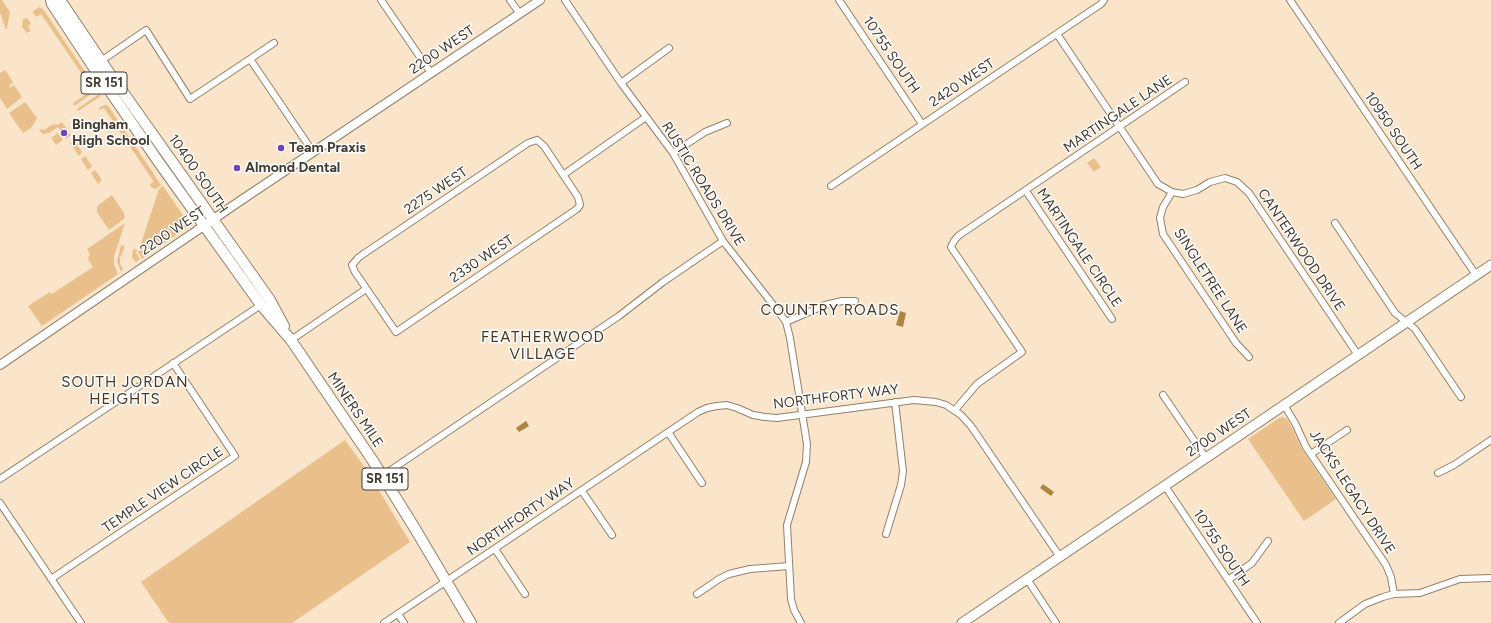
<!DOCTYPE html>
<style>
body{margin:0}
canvas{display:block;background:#fae5ca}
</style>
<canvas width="1491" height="623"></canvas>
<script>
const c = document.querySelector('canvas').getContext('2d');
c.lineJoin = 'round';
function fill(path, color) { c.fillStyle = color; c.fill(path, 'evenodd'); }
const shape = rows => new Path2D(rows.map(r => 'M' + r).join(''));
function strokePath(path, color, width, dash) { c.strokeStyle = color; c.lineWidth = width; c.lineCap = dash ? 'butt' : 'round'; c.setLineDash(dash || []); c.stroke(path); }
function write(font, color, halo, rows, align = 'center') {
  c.font = font + ' Figtree,sans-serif'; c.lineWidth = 3; c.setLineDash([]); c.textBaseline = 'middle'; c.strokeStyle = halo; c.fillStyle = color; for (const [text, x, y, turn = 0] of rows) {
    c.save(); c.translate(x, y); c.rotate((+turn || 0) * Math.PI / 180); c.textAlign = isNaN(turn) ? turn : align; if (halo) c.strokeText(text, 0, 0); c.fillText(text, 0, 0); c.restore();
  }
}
fill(shape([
 [0,0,2,0,10,12,7,29,5,28,0,12],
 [39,7,43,9,90,79,90,81,84,85,83,85,82,83,86,80,41,14,36,17,33,13,33,11],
 [27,18,31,23,28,27,31,31,27,33,22,27,23,19],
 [5,70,13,82,9,86,10,88,14,85,22,97,7,109,0,98,0,73],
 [95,88,97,90,74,106,73,103],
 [99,94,101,96,78,111,77,109],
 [25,102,37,118,32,127,23,133,9,113],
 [104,105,107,105,109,107,161,185,156,189,151,187,150,184,154,182,104,108,99,110,99,108],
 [62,122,71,135,66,139,58,127,49,133,42,134,39,129,44,130,53,124,57,125],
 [58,133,63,140,56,145,51,138],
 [75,140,82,152,79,156,70,143],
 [85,156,92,166,88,170,81,159],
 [1094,158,1101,167,1094,172,1087,163],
 [95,170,102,180,98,184,91,173],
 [163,186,185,218,186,228,142,259,138,252,159,189],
 [112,195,124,213,125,217,124,219,109,230,97,212,97,206],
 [125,223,114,257,114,264,118,274,42,326,28,306,50,292,52,294,93,267,88,259,90,254,87,249],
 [121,245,125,246,120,258,120,264,123,269,121,272,117,261],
 [133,249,137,250,136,253,140,259,136,262,132,257],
 [1283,417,1288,420,1302,449,1336,499,1304,521,1248,439,1279,418],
 [345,440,368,472,410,542,292,623,169,623,141,582]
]), '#e9c08b');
fill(shape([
 [900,311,906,313,903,327,896,325],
 [526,421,529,426,519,432,516,428],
 [1043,484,1054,492,1051,496,1040,488]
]), '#b18341');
const minor = shape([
 [381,0,431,73],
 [510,0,520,14],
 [565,0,621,83,673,153,723,241,778,311,786,322,790,338,807,444,806,462,787,525,791,599,794,610,801,623],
 [839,0,922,124],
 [1290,0,1476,275],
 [1057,34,1158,184,1172,192,1183,194,1197,190,1210,182,1225,178,1237,182,1249,193,1358,355],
 [250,59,313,152],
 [101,61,146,30,190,99,274,43],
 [621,83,669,48],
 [537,140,544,146,578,197,580,205,577,209,396,332,355,272,352,265,359,257,528,143,537,140],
 [673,153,705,132,727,123],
 [563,175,646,117],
 [831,186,1089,12,1101,4,1104,0],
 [1026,191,1112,319],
 [1172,192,1163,207,1160,218,1163,234,1236,343,1249,357],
 [1335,223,1395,313,1415,329,1461,397],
 [786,322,825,305,842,301,855,301],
 [291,340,366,289],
 [1163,395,1206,458],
 [1284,405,1295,423,1306,447,1386,565,1391,577,1394,594],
 [955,410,977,384,1022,352,951,247,954,241,958,236,1185,82],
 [668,432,702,483],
 [1311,454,1347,430],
 [1438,473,1454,465,1491,440],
 [382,476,619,316,663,282,723,241],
 [0,479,261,305],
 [1165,486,1257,623],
 [582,491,612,535],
 [0,503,81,623],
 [886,534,901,485,903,471,895,402],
 [495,549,525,594],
 [51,579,235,456,173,363],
 [1027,579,1056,623],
 [1228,580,1252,563,1268,541],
 [697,594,719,579,729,574,750,569,789,566],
 [398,614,404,623],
 [384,623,698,412,707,408,717,406,727,405,737,408,753,415,765,417,777,418,914,400,936,402,946,405,961,415,971,426,1060,557],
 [1339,623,1365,604,1383,597,1394,594,1420,593,1460,579,1491,578]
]);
const tertiary = shape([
 [0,365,240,201,540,0]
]);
const secondary = shape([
 [962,623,1491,265]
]);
const primary = shape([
 [51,0,52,4,92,65,160,164,261,305,291,340,373,461,414,527,471,623],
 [60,0,108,71,270,300,284,326]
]);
strokePath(minor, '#938068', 8);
strokePath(tertiary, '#938068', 10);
strokePath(secondary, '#938068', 11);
strokePath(primary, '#938068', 12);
strokePath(minor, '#fff', 6);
strokePath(tertiary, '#fff', 8);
strokePath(secondary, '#fff', 9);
strokePath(primary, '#fff', 10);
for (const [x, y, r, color] of [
 [64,133,4,"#7142ba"],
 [281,148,4,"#7142ba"],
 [237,168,4,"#7142ba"]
]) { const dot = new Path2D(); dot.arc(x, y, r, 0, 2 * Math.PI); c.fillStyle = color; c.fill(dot); strokePath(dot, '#fff', 1.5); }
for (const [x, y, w] of [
 [104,83,46],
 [385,479,46]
]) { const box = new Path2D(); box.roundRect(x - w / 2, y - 11, w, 22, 3); c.fillStyle = '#fff'; c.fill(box); strokePath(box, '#433b30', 1); }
write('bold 13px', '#433b30', null, [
 ["SR 151",104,83],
 ["SR 151",385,479]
]);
write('14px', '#433b30', '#fff', [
 ["2200 WEST",442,50,-34],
 ["10755 SOUTH",891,55,56],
 ["2420 WEST",962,83,-34],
 ["MARTINGALE LANE",1118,114,-34],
 ["10950 SOUTH",1393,131,56],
 ["10400 SOUTH",198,174,55],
 ["RUSTIC ROADS DRIVE",703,184,58],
 ["2275 WEST",436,191,-34],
 ["2200 WEST",173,231,-34],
 ["MARTINGALE CIRCLE",1079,248,56],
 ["CANTERWOOD DRIVE",1301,250,56],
 ["2330 WEST",482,259,-34],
 ["SINGLETREE LANE",1210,281,57],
 ["NORTHFORTY WAY",836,397,-7],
 ["MINERS MILE",355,410,56],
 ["2700 WEST",1219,433,-34],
 ["TEMPLE VIEW CIRCLE",163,490,-34],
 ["JACKS LEGACY DRIVE",1352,492,57],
 ["NORTHFORTY WAY",521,517,-34],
 ["10755 SOUTH",1221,548,56]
]);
write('bold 14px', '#433b30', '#fff', [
 ["Bingham",72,125],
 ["High School",72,141],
 ["Team Praxis",289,148],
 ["Almond Dental",245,168]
], 'left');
c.letterSpacing = '1px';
write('15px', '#473721', '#fff', [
 ["COUNTRY ROADS",830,311],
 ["FEATHERWOOD",543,338],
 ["VILLAGE",543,355],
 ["SOUTH JORDAN",125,383],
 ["HEIGHTS",125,400]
]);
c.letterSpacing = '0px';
</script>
